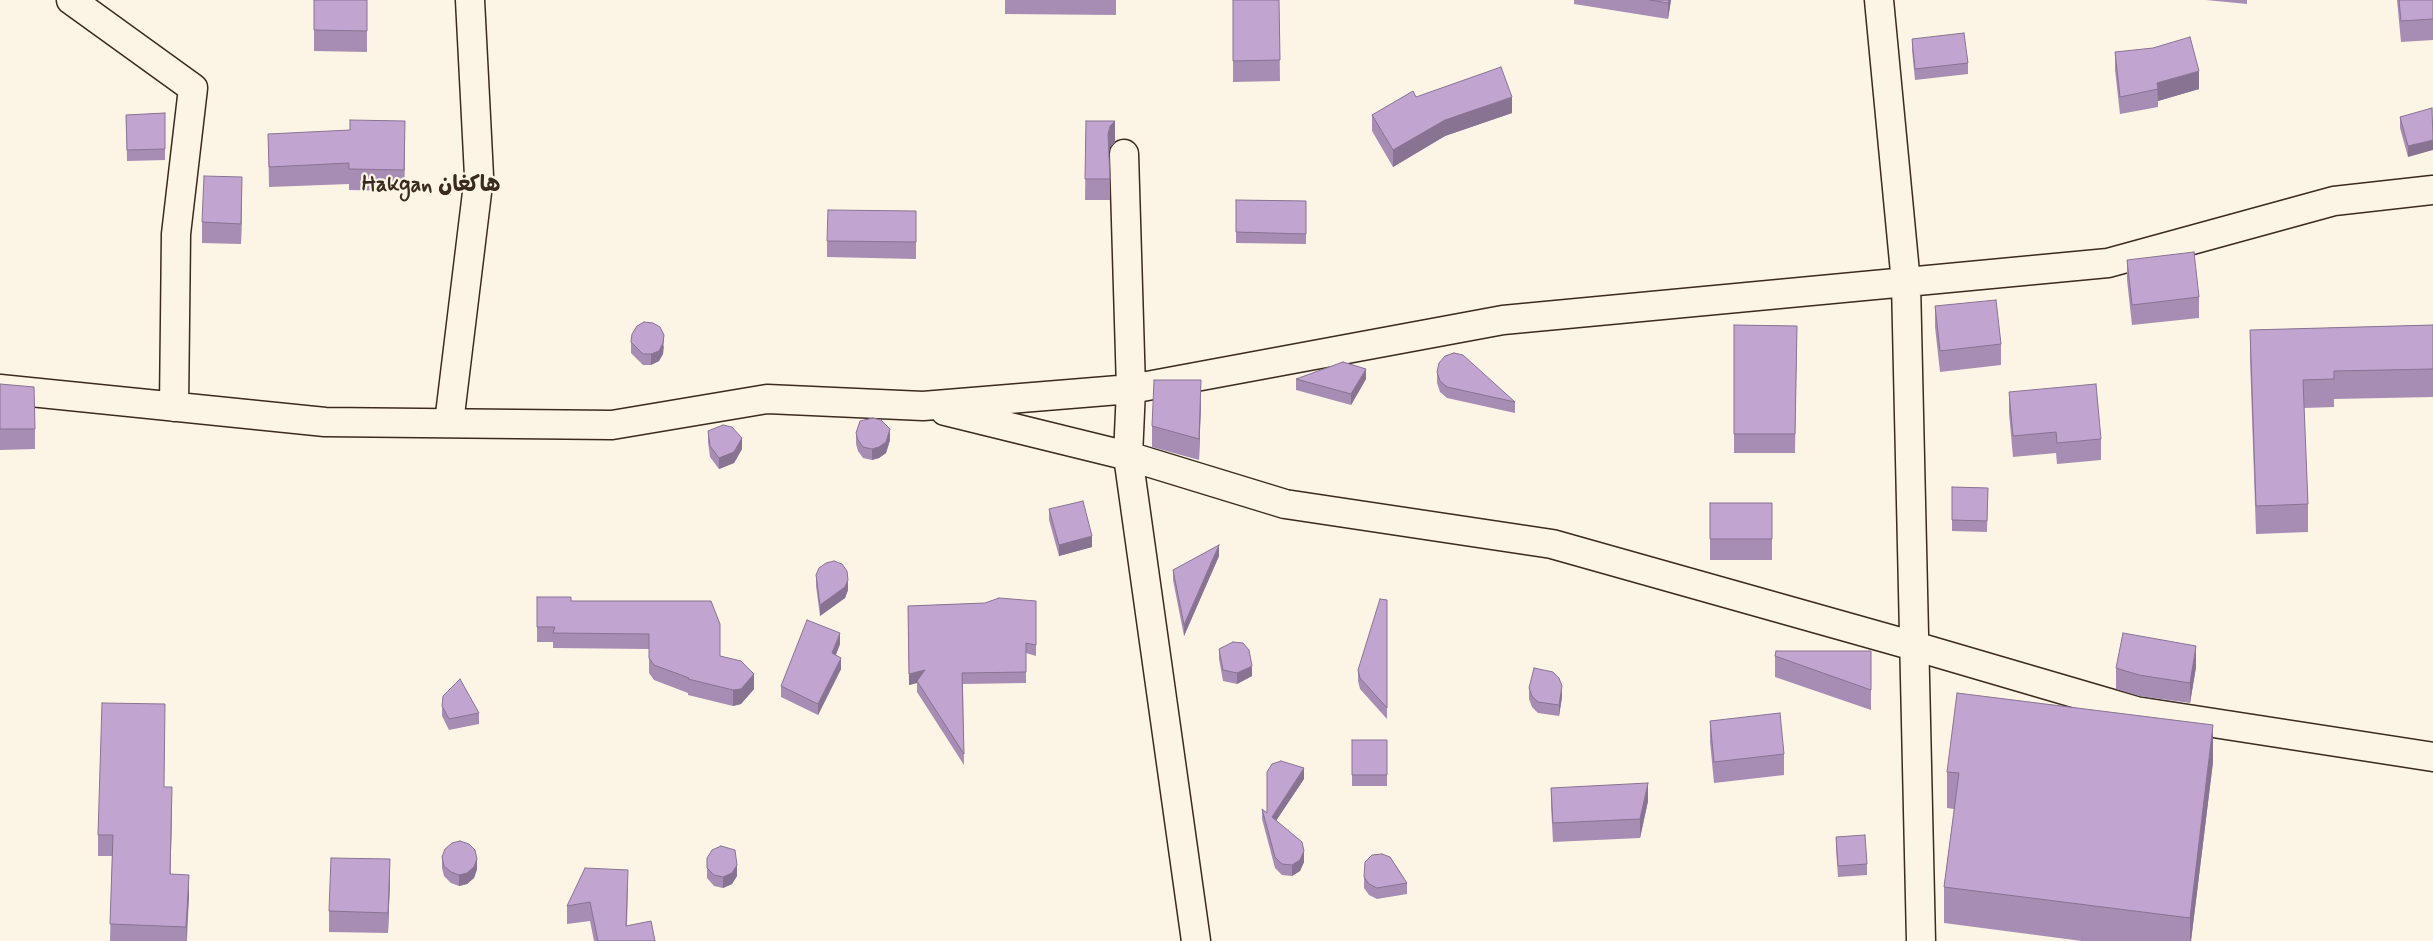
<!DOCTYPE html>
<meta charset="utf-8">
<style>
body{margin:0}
canvas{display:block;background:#fcf5e5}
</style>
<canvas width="2433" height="941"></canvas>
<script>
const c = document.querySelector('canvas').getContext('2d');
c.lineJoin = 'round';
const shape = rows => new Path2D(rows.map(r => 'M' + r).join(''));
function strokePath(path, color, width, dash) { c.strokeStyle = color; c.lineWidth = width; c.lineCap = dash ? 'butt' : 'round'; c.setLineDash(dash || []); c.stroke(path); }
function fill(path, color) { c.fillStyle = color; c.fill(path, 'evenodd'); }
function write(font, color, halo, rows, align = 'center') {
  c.font = font + ' Mynerve,"Playpen Sans Arabic",sans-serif'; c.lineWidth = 4.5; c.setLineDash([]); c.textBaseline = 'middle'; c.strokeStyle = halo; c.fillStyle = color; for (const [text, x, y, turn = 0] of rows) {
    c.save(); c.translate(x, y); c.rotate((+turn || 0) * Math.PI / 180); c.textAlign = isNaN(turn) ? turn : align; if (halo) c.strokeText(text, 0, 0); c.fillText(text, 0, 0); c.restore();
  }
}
const street = shape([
 [71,0,193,88,176,234,174,407],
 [1879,0,1906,283,1921,941],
 [1124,154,1131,389,1128,456,1196,941],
 [0,389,325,422,612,425,767,399,923,406,1131,389,1503,320,2108,263,2334,201,2433,190],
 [945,411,1128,456,1285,504,1552,544,1914,646,2136,711,2433,757],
 [449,423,479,176,470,0]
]);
strokePath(street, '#3b2a1e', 31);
strokePath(street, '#fcf5e5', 28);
fill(shape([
 [314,0,367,0,367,52,314,51],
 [1005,0,1116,0,1116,15,1005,14],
 [1233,0,1279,0,1280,81,1233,82],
 [1574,0,1671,0,1668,19,1574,4],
 [2206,0,2247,0,2247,4],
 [2397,0,2433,0,2433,40,2401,42],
 [1912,39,1968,63,1968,74,1915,80,1912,50],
 [2115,52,2199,89,2158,101,2158,107,2120,114,2115,70],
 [1416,97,1512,113,1445,136,1393,167,1372,131,1372,115],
 [2433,110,2408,157,2400,128,2400,117],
 [165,113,165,160,127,161,126,115],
 [1086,121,1115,142,1110,147,1109,152,1110,200,1085,200],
 [268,134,405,142,404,191,349,190,349,184,269,187],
 [242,198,241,244,202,243,202,222],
 [1236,200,1306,201,1306,244,1236,243],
 [916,211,916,259,827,257,827,241],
 [2127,260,2199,297,2199,318,2132,325,2127,280],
 [1935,306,2001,344,2001,365,1940,372,1935,327],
 [1734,325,1797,326,1795,453,1734,453],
 [2433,325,2433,397,2334,399,2334,407,2304,408,2308,504,2308,532,2256,534,2250,358,2250,330],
 [631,342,664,346,663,354,659,361,651,365,643,365,631,353],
 [1437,372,1515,402,1515,413,1447,398,1440,392,1437,383],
 [1296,379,1366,379,1351,405,1296,390],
 [0,384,35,429,35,449,0,450],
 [2009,392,2101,439,2101,460,2057,464,2056,453,2013,457,2009,413],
 [1201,401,1199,460,1152,447,1152,426],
 [708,431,742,449,734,463,719,469,710,457,708,442],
 [856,433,890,440,886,453,879,458,872,460,863,458,858,451,856,444],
 [1952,487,1988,488,1987,532,1952,531],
 [1710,503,1772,503,1772,560,1710,560],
 [1049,509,1092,547,1059,556,1049,520],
 [1219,556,1184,636,1173,580,1173,570],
 [816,575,848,590,845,598,820,616,816,586],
 [537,597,571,601,720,656,754,689,741,704,733,706,688,695,688,693,654,680,649,673,649,649,553,648,553,642,537,642],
 [1387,600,1387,719,1360,689,1358,681,1358,670],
 [1036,601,1036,656,1026,653,1026,683,963,684,964,765,917,692,917,683,909,685,908,606],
 [840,644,836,655,841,669,818,715,781,697,781,686],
 [1219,649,1252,676,1237,684,1223,681,1219,659],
 [1871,651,1871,710,1775,677,1775,656],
 [2196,667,2190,703,2139,696,2116,689,2116,668],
 [1529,688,1562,697,1559,716,1538,713,1532,707,1529,699],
 [442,706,479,713,479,724,449,730,442,716],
 [1710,721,1784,754,1784,775,1714,783,1710,742],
 [1352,740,1387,740,1387,786,1352,786],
 [2213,762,2191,941,2082,941,1944,923,1944,887,1954,809,1947,808,1947,772],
 [1304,779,1276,820,1304,862,1300,871,1292,876,1282,875,1275,868,1262,819,1262,809,1267,813],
 [165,787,172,808,170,874,189,896,187,941,110,941,112,856,98,856,98,835],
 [1551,788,1648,801,1640,838,1553,842,1551,806],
 [1836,837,1867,864,1867,875,1838,877,1836,848],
 [442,857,477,869,474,878,467,884,459,886,451,883,444,876,442,868],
 [707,858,737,876,732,884,723,888,714,886,707,878],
 [1364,877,1407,883,1407,894,1377,899,1369,895,1364,888],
 [390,880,388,933,329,932,329,911],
 [628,888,627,926,655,941,594,941,590,921,567,924,567,906]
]), '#a78db4');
fill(shape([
 [1669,0,1671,0,1668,19,1668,3],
 [2199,71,2199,89,2158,101,2157,83],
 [1512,97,1512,113,1445,136,1393,167,1393,150,1445,120],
 [405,121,405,142,404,191,404,170],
 [1115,121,1115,142,1110,147,1108,154,1108,134,1110,126],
 [2433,140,2433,150,2408,157,2408,146],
 [242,177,242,198,241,244,241,224],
 [664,335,663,354,659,361,651,365,651,354],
 [1366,369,1366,379,1351,405,1351,394],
 [1201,380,1201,401,1199,460,1199,439],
 [890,429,890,440,886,453,879,458,872,460,872,449],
 [742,438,742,449,734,463,719,469,719,458],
 [1092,536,1092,547,1059,556,1059,545],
 [1219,545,1219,556,1184,636,1184,625],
 [848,580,848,590,845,598,820,616,820,605],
 [840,633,840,644,832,664,832,653],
 [2196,646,2196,667,2190,703,2190,683],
 [841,658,841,669,818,715,818,704],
 [1252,666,1252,676,1237,684,1237,673],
 [925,670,917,681,917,683,909,685,909,674],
 [754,674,754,689,741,704,733,706,733,690],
 [1562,686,1562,697,1559,716,1559,705],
 [2213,725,2213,762,2191,941,2190,941,2190,918],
 [1304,768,1304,779,1272,827,1272,817],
 [1648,783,1648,801,1640,838,1640,819],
 [172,787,172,808,170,895,170,874],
 [1304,851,1304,862,1300,871,1292,876,1292,865],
 [390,859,390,880,388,933,388,913],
 [477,859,477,869,474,878,467,884,459,886,459,875],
 [737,865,737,876,732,884,723,888,723,877],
 [189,875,189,896,186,941,186,927]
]), '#887392');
const building = shape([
 [314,0,367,0,367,31,314,30,314,0],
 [1233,0,1279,0,1280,60,1233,61,1233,0],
 [1650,0,1669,0,1668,3,1650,0],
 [2399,0,2433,0,2433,19,2401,21,2399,0],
 [1964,33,1968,63,1915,69,1912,39,1964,33],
 [2190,37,2199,71,2157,83,2158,89,2120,97,2115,52,2153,48,2190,37],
 [1501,67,1512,97,1445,120,1393,150,1372,115,1413,91,1416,97,1501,67],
 [2432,108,2433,140,2408,146,2400,117,2432,108],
 [165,113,165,149,127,150,126,115,165,113],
 [350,120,405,121,404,170,349,169,349,163,269,167,268,134,350,130,350,120],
 [1086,121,1115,121,1110,126,1108,134,1110,179,1085,179,1086,121],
 [204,176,242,177,241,224,202,222,204,176],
 [1236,200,1306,201,1306,234,1236,232,1236,200],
 [828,210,916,211,916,242,827,241,828,210],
 [2194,252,2199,297,2132,305,2127,260,2194,252],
 [1996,300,2001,344,1940,351,1935,306,1996,300],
 [644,322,653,323,660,327,664,335,663,343,659,351,651,354,643,354,631,342,632,334,637,326,644,322],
 [1734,325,1797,326,1795,434,1734,434,1734,325],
 [2433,325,2433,369,2334,371,2334,379,2303,380,2308,504,2256,506,2250,330,2433,325],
 [1454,353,1463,355,1515,402,1447,387,1440,381,1437,372,1439,363,1445,356,1454,353],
 [1343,362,1366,369,1351,394,1296,379,1343,362],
 [1154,380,1201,380,1199,439,1152,426,1154,380],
 [0,384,34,387,35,429,0,429,0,384],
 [2096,384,2101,439,2057,443,2056,432,2013,436,2009,392,2096,384],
 [873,418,881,420,890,429,886,442,879,447,872,449,863,447,858,440,856,433,860,421,873,418],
 [723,425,732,427,742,438,734,452,719,458,710,446,708,431,723,425],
 [1952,487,1988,488,1987,521,1952,520,1952,487],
 [1083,501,1092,536,1059,545,1049,509,1083,501],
 [1710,503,1772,503,1772,539,1710,539,1710,503],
 [1219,545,1184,625,1173,570,1219,545],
 [834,561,842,564,847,571,848,580,845,587,820,605,816,575,819,568,826,563,834,561],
 [537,597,571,597,571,601,711,601,720,624,720,656,741,661,754,674,741,689,733,690,688,679,689,678,654,665,649,658,649,634,553,633,555,627,537,627,537,597],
 [999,598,1036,601,1036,645,1026,643,1026,672,962,673,964,754,917,681,925,670,909,674,908,606,985,603,999,598],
 [1380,599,1387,600,1387,708,1360,678,1358,670,1380,599],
 [807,620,840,633,832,653,841,658,818,704,781,686,807,620],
 [2123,633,2196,646,2190,683,2139,675,2116,668,2123,633],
 [1233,642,1243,643,1249,650,1252,666,1237,673,1223,670,1219,649,1233,642],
 [1776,651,1871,651,1871,690,1775,656,1776,651],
 [1534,668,1553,672,1559,678,1562,686,1559,705,1538,702,1532,696,1529,688,1534,668],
 [460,679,479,713,449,719,442,706,443,696,460,679],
 [1957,693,2213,725,2190,918,1944,887,1959,773,1947,772,1957,693],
 [102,703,165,704,164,787,172,787,170,874,189,875,186,927,110,924,113,835,98,835,102,703],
 [1780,713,1784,754,1714,762,1710,721,1780,713],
 [1352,740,1387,740,1387,775,1352,775,1352,740],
 [1281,761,1304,768,1272,817,1302,842,1304,851,1300,860,1292,865,1282,864,1275,857,1262,809,1267,813,1267,772,1272,764,1281,761],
 [1648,783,1640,819,1553,823,1551,788,1648,783],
 [1865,835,1867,864,1838,866,1836,837,1865,835],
 [460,841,469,844,475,850,477,859,474,867,467,873,459,875,451,872,444,866,442,857,445,849,452,843,460,841],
 [721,846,735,850,737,865,732,873,723,877,714,875,707,868,707,858,712,850,721,846],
 [1382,854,1390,857,1407,883,1377,888,1369,884,1364,877,1365,862,1372,855,1382,854],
 [331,858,390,859,388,913,329,911,331,858],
 [585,868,628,870,626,926,651,921,655,941,598,941,590,902,567,906,585,868]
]);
fill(building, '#c2a4d1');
strokePath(building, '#887392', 1);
write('bold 22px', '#3b2a1e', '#fcf5e5', [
 ["Hakgan هاكغان",431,186]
]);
</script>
